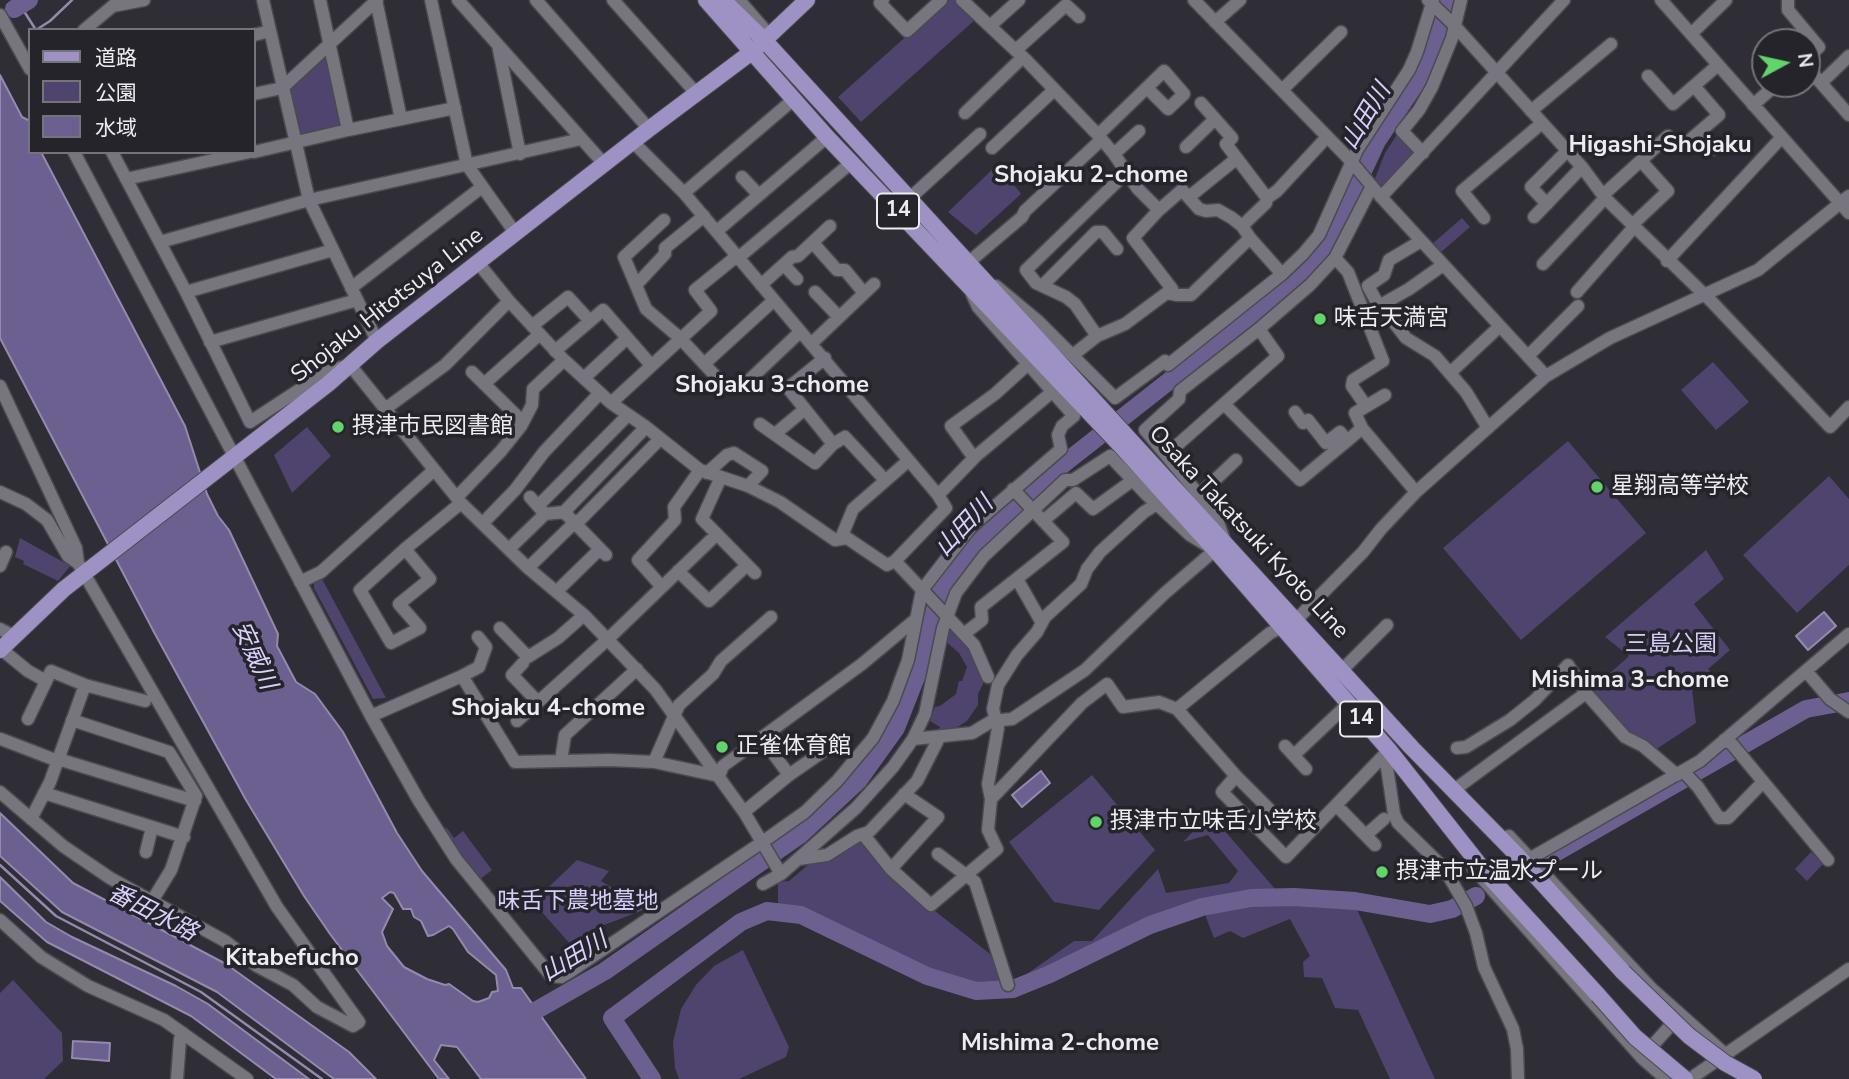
<!DOCTYPE html>
<meta charset="utf-8">
<style>
body{margin:0}
#map{position:relative;width:1849px;height:1079px;overflow:hidden;background:#2f2d35;font-family:"Nunito Sans","Noto Sans JP",sans-serif}
canvas{display:block}
.legend{position:absolute;left:28px;top:28px;width:228px;height:126px;box-sizing:border-box;background:#25242b;border:2px solid #75747a;margin:0;padding:9px 12px;list-style:none;font-size:21px;color:#ededf1}
.legend li{display:flex;align-items:center;gap:14px;height:35px}
.legend b{width:35px;border:2px solid #75747a}
.north{position:absolute;left:1751px;top:28px;width:70px;height:70px;box-sizing:border-box;background:#25242b;border:2px solid #75747a;border-radius:50%;rotate:82deg;font-size:19px;font-weight:700;line-height:28px;text-align:center;color:#ededf1}
.north::after{content:'';display:block;margin:auto;width:24px;height:32px;background:#61d46a;clip-path:polygon(50% 0,100% 100%,50% 72%,0 100%)}
</style>
<div id="map">
<canvas width="1849" height="1079"></canvas>
<ul class="legend">
<li><b style="height:9px;background:#9e92c5"></b>道路</li>
<li><b style="height:19px;background:#4e446d"></b>公園</li>
<li><b style="height:19px;background:#6c6090"></b>水域</li>
</ul>
<div class="north">N</div>
</div>
<script>
const c = document.querySelector('canvas').getContext('2d');
c.lineJoin = 'round';
function fill(path, color) { c.fillStyle = color; c.fill(path, 'evenodd'); }
const shape = rows => new Path2D(rows.map(r => 'M' + r).join(''));
function strokePath(path, color, width, dash) { c.strokeStyle = color; c.lineWidth = width; c.lineCap = dash ? 'butt' : 'round'; c.setLineDash(dash || []); c.stroke(path); }
function write(font, color, halo, rows, align = 'center') {
  c.font = font + ' "Nunito Sans","Noto Sans JP",sans-serif'; c.lineWidth = 7; c.setLineDash([]); c.textBaseline = 'middle'; c.strokeStyle = halo; c.fillStyle = color; for (const [text, x, y, turn = 0] of rows) {
    c.save(); c.translate(x, y); c.rotate((+turn || 0) * Math.PI / 180); c.textAlign = isNaN(turn) ? turn : align; if (halo) c.strokeText(text, 0, 0); c.fillText(text, 0, 0); c.restore();
  }
}
fill(shape([
 [947,0,958,0,977,18,861,122,838,97],
 [326,56,329,57,344,127,302,138,298,135,289,93,291,87],
 [1398,133,1417,151,1386,187,1379,188,1374,181,1385,153],
 [998,164,1021,194,976,235,948,212],
 [1462,218,1470,227,1440,253,1432,244],
 [1713,362,1749,402,1716,430,1681,390],
 [307,427,331,456,292,493,274,455],
 [1568,441,1646,533,1521,640,1443,548],
 [1829,476,1849,499,1849,565,1797,613,1743,555],
 [20,538,65,563,67,562,71,565,58,581,23,564,24,561,15,557],
 [1706,550,1724,579,1694,604,1730,650,1708,669,1711,672,1692,689,1696,723,1655,750,1627,731,1589,692,1629,656,1605,637],
 [321,577,386,698,373,699,314,588,314,581],
 [950,629,958,634,974,652,987,676,978,694,978,705,967,721,951,731,936,734,940,727,930,721,935,707,940,706,956,694,959,681,962,681,967,667,959,653,944,640],
 [1092,775,1155,850,1099,910,1054,902,1009,842],
 [1210,814,1277,891,1200,904,1149,923,1049,972,1014,983,1074,941,1092,941,1158,869,1166,893,1229,883,1238,871,1208,835,1183,842],
 [447,828,454,838,463,831,492,870,479,880,442,830],
 [860,842,885,872,994,957,1003,985,974,986,928,974,803,912,778,910,778,882,789,881,809,864,831,861],
 [1811,852,1823,864,1807,881,1795,869],
 [577,860,609,871,601,881,646,909,591,930,571,945,533,902],
 [1295,901,1354,903,1435,1079,1390,1079,1358,1010,1335,1008,1322,978,1304,977,1303,962,1310,956,1290,919,1243,938,1230,931,1214,938,1204,912,1251,903],
 [743,950,789,1047,786,1057,739,1079,679,1079,675,1068,673,1042,681,1009,696,985,714,966],
 [13,980,62,1033,63,1061,44,1079,0,1079,0,993]
]), '#4e446d');
const water = shape([
 [0,75,22,117,30,121,30,152,41,152,185,426,207,494,218,516,229,530,278,634,277,646,296,682,315,694,343,732,397,833,422,871,506,970,513,988,521,988,586,1079,481,1079,457,1047,441,1045,434,1060,449,1079,439,1079,330,934,304,896,246,800,155,634,0,338,0,75],
 [390,892,394,893,403,909,411,909,414,917,421,921,428,936,433,935,449,926,453,929,468,952,496,975,498,991,492,992,489,998,478,1002,473,1001,449,984,445,985,427,979,404,967,387,946,382,932,393,909,382,898,390,892],
 [1824,612,1836,626,1808,650,1796,636,1824,612],
 [1041,771,1050,783,1022,807,1012,795,1041,771],
 [0,813,73,883,226,964,349,1052,376,1079,334,1079,217,992,62,912,0,856,0,813],
 [0,877,46,922,72,937,176,986,208,1004,309,1079,276,1079,191,1016,47,942,0,901,0,877],
 [73,1041,110,1043,109,1061,72,1058,73,1041]
]);
fill(water, '#6c6090');
strokePath(water, '#938aad', 2);
strokePath(shape([
 [20,5,36,30],
 [36,30,50,21,72,0],
 [0,865,56,916,201,992,322,1079]
]), '#938aad', 2.5);
strokePath(shape([
 [14,9,29,0],
 [1550,856,1806,709,1849,701],
 [516,1022,605,971,801,834,858,781,896,728,920,667,939,594,966,555,1047,477,1253,315,1298,278,1329,244,1377,141,1416,83,1430,54,1448,0],
 [652,1079,612,1018,741,922,767,911,801,915,927,976,976,991,1013,989,1050,974,1150,925,1202,907,1251,898,1294,897,1355,901,1430,914,1452,909,1476,896]
]), '#6c6090', 18);
const minor = shape([
 [263,0,309,200,377,341],
 [320,0,348,130],
 [376,0,401,119],
 [431,0,467,165,516,234],
 [458,0,605,165],
 [536,0,649,129],
 [613,0,696,93],
 [739,0,764,29,765,41],
 [883,0,880,3,907,31,941,0],
 [962,0,1027,61,1098,135,1114,154,1138,189,1159,210],
 [1194,0,1349,159,1381,197,1546,376],
 [1428,0,1453,24,1582,167,1605,198,1712,302,1830,427,1849,407],
 [1661,0,1849,213],
 [1788,0,1788,10,1819,47,1807,58],
 [113,6,144,0],
 [0,15,30,69],
 [1215,22,1240,0],
 [990,26,1019,0],
 [84,30,120,0],
 [1691,34,1726,0],
 [254,35,270,31],
 [498,45,520,154],
 [1016,50,1066,5,1079,17],
 [1807,67,1849,115],
 [1648,76,1673,104,1718,65],
 [1821,83,1849,56],
 [1282,90,1341,32],
 [254,94,282,88,377,0],
 [1201,103,1232,138,1226,144,1267,198,1277,191,1326,138],
 [1753,105,1777,84],
 [1531,111,1611,44],
 [965,113,1023,57],
 [1699,133,1714,149],
 [1098,135,1164,71,1184,94,1168,109,1147,88],
 [633,142,684,193,938,495],
 [1683,146,1719,115,1694,86],
 [1186,147,1215,119],
 [992,148,1054,90],
 [74,152,371,716,419,801,456,859,551,976,561,977,571,971,761,843,805,812,837,781,873,738,893,701,908,660,922,590,971,527,1061,449,1058,435,1062,426,1074,416,978,307,972,294],
 [112,152,186,292,250,422,328,371,350,365,461,503,528,568,584,615,655,689,744,812,781,874],
 [254,152,348,130,455,108],
 [1423,153,1402,131,1419,110,1432,87,1452,38,1461,0],
 [1114,154,1139,131],
 [742,177,759,195],
 [126,179,250,152],
 [684,193,794,99],
 [1603,195,1668,136],
 [1189,197,1236,159],
 [1381,197,1564,0],
 [909,199,980,134],
 [1547,204,1531,187,1567,151],
 [1534,217,1582,167],
 [1484,218,1462,191,1542,123],
 [664,220,624,257,646,309,680,338,721,382],
 [1632,225,1668,191,1641,161],
 [1242,226,1266,203,1267,198],
 [717,231,827,137],
 [160,242,309,200,581,139],
 [813,243,837,270,845,270,864,293],
 [1335,258,1348,272,1383,361,1353,380,1352,386,1366,406],
 [1667,261,1782,137],
 [969,262,1022,217,1025,211,1101,140],
 [479,264,509,301,564,360,611,403,646,427,700,470,748,486,780,502,835,540,847,538,887,565,895,561,946,508,938,495,976,456,1052,392],
 [1543,264,1605,198],
 [784,265,797,279],
 [637,284,665,254,665,248,704,216],
 [761,285,792,257,798,256,830,226],
 [996,286,1038,321,1115,398,1165,361,1168,365,1282,274,1303,254,1319,235,1357,150,1409,70,1417,52,1433,0],
 [1042,286,1096,232,1103,232,1117,249],
 [351,288,482,187],
 [186,292,333,250],
 [815,292,839,317],
 [1577,292,1634,227],
 [1167,293,1177,295,1191,295,1250,238,1282,274],
 [1379,306,1409,289,1443,265],
 [1364,314,1379,306,1368,286,1384,275,1389,260,1421,241],
 [1392,320,1406,338,1435,356,1466,392,1488,428],
 [532,326,568,297,590,321],
 [1097,336,1075,304,1066,297,1036,283,1026,270,1127,172],
 [210,342,357,300],
 [812,343,874,284],
 [555,351,603,310,651,365],
 [1073,355,1097,336,1125,324,1172,289,1133,238,1159,210,1182,190,1199,209,1206,211,1218,210,1232,218,1242,226,1250,238],
 [1528,356,1578,306],
 [704,364,773,301],
 [472,372,522,421],
 [1450,373,1500,326],
 [584,378,627,338],
 [484,384,540,334],
 [744,385,800,332],
 [0,386,76,548,78,563,277,907,359,1022,353,1026,317,1007,293,985,257,966,225,941,110,878,63,846,0,792],
 [1385,395,1355,413,1362,428,1416,492],
 [611,403,711,311,695,290,732,260,738,258,852,162],
 [1224,404,1300,480,1347,441],
 [385,409,445,365,509,301],
 [1295,412,1303,423,1308,420,1326,443,1340,432,1347,441,1362,428],
 [760,424,815,463,833,444,788,388,825,358],
 [775,434,805,409],
 [833,444,845,437,885,480],
 [1166,455,1278,356,1259,329],
 [974,458,951,426,995,394,1027,365],
 [707,473,727,455,734,453,762,471,748,486],
 [721,477,702,519,755,573],
 [0,492,26,504,47,520,68,556,78,563],
 [1199,495,1236,460],
 [457,497,501,451,521,426,532,405,533,389,564,360],
 [530,497,545,514,564,512,606,555],
 [538,506,628,415],
 [564,512,646,427],
 [1043,521,1076,493,1093,509,1133,480],
 [483,523,515,490,544,452,600,393],
 [841,538,853,509,908,461],
 [1225,542,1215,514,1145,430,1179,399,1180,391,1259,329,1310,285,1335,258,1372,186],
 [510,548,545,514],
 [405,549,430,579,399,604,420,628,391,643,360,590,405,549,461,503],
 [895,561,974,645,988,677],
 [0,566,6,552],
 [528,568,570,527,576,524,660,439],
 [678,571,709,601,747,565],
 [1017,579,1042,623],
 [300,582,321,572,434,470],
 [662,587,638,560,675,520,674,507,700,470],
 [557,591,600,549],
 [500,628,528,657,558,638,584,615],
 [0,629,14,636],
 [964,634,982,620,981,607,1063,542,1013,489],
 [1,649,28,671,46,681],
 [523,663,512,675,538,702],
 [1343,669,1387,625],
 [1806,671,1830,699,1849,712],
 [462,676,479,667,486,647,478,637],
 [371,716,462,676,515,762,610,760,654,762,719,776],
 [28,719,51,671,85,685,145,701],
 [72,720,169,752,196,796],
 [517,721,608,639,717,534],
 [1,739,58,761],
 [1724,740,1732,744,1828,860],
 [1285,746,1306,769],
 [1457,748,1466,747,1510,720,1535,700,1568,665,1586,693,1625,737,1643,746,1677,775],
 [1389,750,1286,857,1222,792,1236,776,1177,709,1270,633,1296,620,1363,552,1381,529,1416,492,1546,376,1610,338,1758,270,1849,196],
 [562,754,565,735,637,669],
 [1385,754,1394,814,1398,823,1444,868,1466,906,1476,933,1484,967,1513,1029,1517,1049,1518,1079],
 [1294,755,1348,704],
 [58,759,195,801],
 [654,762,679,705,713,674,721,661,771,617],
 [1683,771,1698,787,1719,818,1728,818,1763,782],
 [789,775,828,748],
 [719,776,723,766,862,664,916,619],
 [1236,776,1275,815],
 [44,793,184,837],
 [1461,795,1454,790,1586,693],
 [991,799,1082,703,1107,684,1123,707,1159,702,1177,709],
 [1336,805,1375,845],
 [744,812,789,775,762,738],
 [31,819,50,782,85,685],
 [863,834,891,869,931,905,997,849,988,830,991,799,988,784,998,728,993,709,998,685,1017,655,1037,632,1045,617,1081,584,1087,569,1100,552,1144,512,1157,504],
 [1366,835,1384,819],
 [1509,836,1652,989,1725,1054],
 [146,852,152,827],
 [938,854,975,882,1008,985],
 [1531,858,1700,761,1849,634],
 [799,859,827,855,857,836,869,832,917,781,939,738],
 [1473,868,1642,1058,1666,1079],
 [891,869,938,817,904,794],
 [763,884,781,874,856,808,893,767,913,739,925,714,943,628,956,593,984,556,1065,480,1073,480,1110,456,1147,495,1190,535,1215,550,1165,593,1085,670,1012,719,992,721,972,733,913,739],
 [152,901,171,870,196,796],
 [0,920,41,957,88,986,164,1020,247,1079],
 [1644,1055,1679,1016],
 [177,1079,180,1039,183,1033],
 [1690,1079,1849,969]
]);
const major = shape([
 [706,0,827,137,1120,445,1215,550,1389,750,1486,873,1598,995],
 [723,0,765,41,1412,748,1515,853,1623,972],
 [0,650,64,589,328,384,377,341,649,129,753,51,807,0]
]);
strokePath(minor, '#4a4a4f', 15);
strokePath(major, '#4a4a4f', 18);
strokePath(minor, '#77757e', 12);
strokePath(major, '#9e92c5', 16);
const majorBridge = shape([
 [1623,972,1689,1036,1725,1063,1754,1079],
 [1598,995,1635,1037,1685,1079]
]);
strokePath(majorBridge, '#4a4a4f', 18, []);
strokePath(majorBridge, '#9e92c5', 16);
for (const [x, y, r, color] of [
 [1320,319,7,"#61d46a"],
 [338,427,7,"#61d46a"],
 [1597,487,7,"#61d46a"],
 [722,747,7,"#61d46a"],
 [1096,822,7,"#61d46a"],
 [1382,872,7,"#61d46a"]
]) { const dot = new Path2D(); dot.arc(x, y, r, 0, 2 * Math.PI); c.fillStyle = color; c.fill(dot); strokePath(dot, '#25242b', 2.5); }
for (const [x, y, w] of [
 [898,211,42],
 [1361,719,42]
]) { const box = new Path2D(); box.roundRect(x - w / 2, y - 17.5, w, 35, 5); c.fillStyle = '#25242b'; c.fill(box); strokePath(box, '#ededf1', 2); }
write('bold 21px', '#ededf1', null, [
 ["14",898,211],
 ["14",1361,719]
]);
write('23px', '#ededf1', '#25242b', [
 ["Shojaku Hitotsuya Line",388,306,-38],
 ["Osaka Takatsuki Kyoto Line",1248,533,47]
]);
write('23px', '#ededf1', '#25242b', [
 ["味舌天満宮",1334,319],
 ["摂津市民図書館",352,427],
 ["星翔高等学校",1611,487],
 ["正雀体育館",736,747],
 ["摂津市立味舌小学校",1110,822],
 ["摂津市立温水プール",1396,872]
], 'left');
write('23px', '#d7cdfa', '#25242b', [
 ["三島公園",1671,645],
 ["味舌下農地墓地",578,902]
]);
write('italic 24px', '#dad0fe', '#25242b', [
 ["山田川",1367,117,-59],
 ["山田川",965,527,-47],
 ["安威川",253,656,65],
 ["番田水路",152,914,27],
 ["山田川",575,958,-31]
]);
write('bold 24px', '#ededf1', '#25242b', [
 ["Higashi-Shojaku",1660,146],
 ["Shojaku 2-chome",1091,176],
 ["Shojaku 3-chome",772,386],
 ["Mishima 3-chome",1630,681],
 ["Shojaku 4-chome",548,709],
 ["Kitabefucho",292,959],
 ["Mishima 2-chome",1060,1044]
]);
</script>
